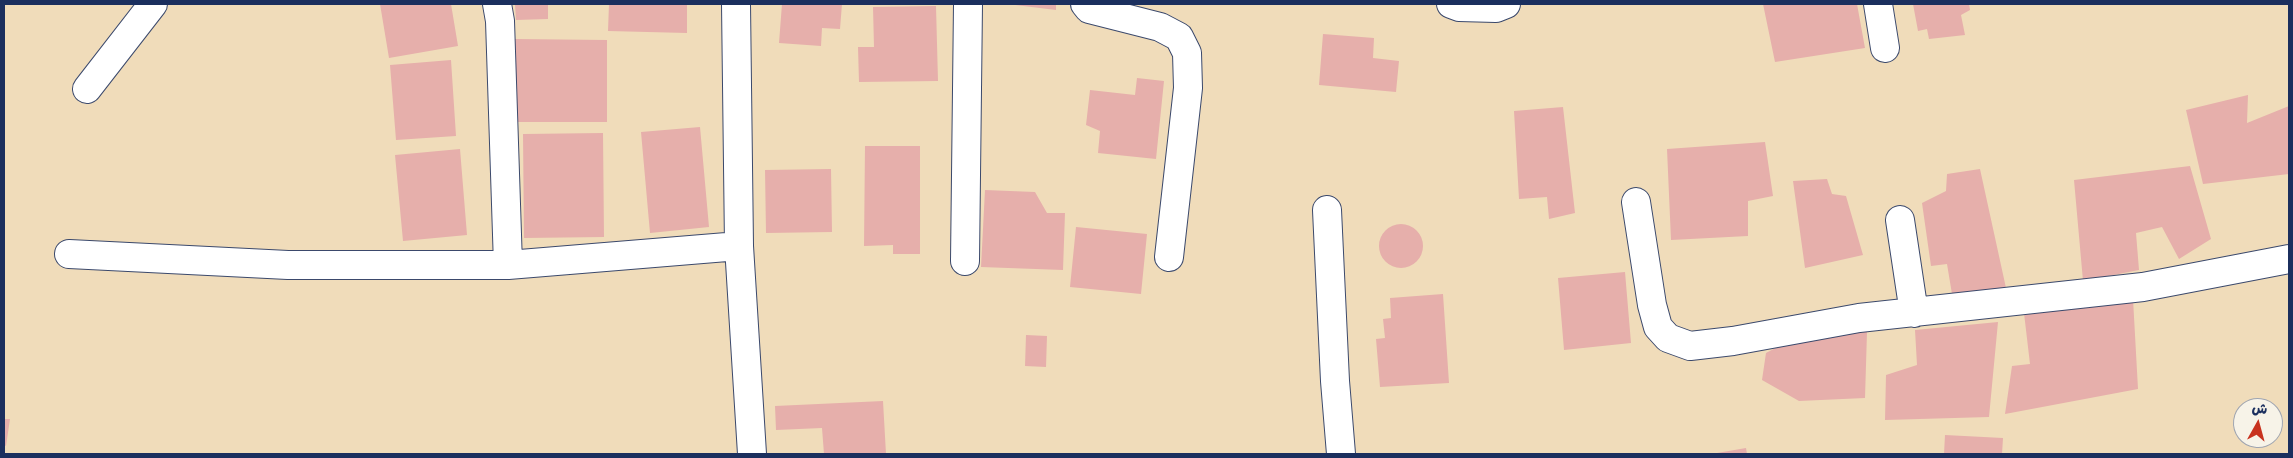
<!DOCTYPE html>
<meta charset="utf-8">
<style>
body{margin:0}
#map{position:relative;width:2293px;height:458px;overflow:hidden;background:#f0dcba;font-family:Kalam,"Playpen Sans Arabic",sans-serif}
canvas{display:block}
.frame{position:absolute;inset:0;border:5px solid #1b2f5e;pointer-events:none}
.north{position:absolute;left:2233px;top:398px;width:50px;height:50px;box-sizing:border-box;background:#f7f3e8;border:1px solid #9fa5b1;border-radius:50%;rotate:7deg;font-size:14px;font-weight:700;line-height:20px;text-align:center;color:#1b2f5e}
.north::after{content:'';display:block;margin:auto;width:18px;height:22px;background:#c8321e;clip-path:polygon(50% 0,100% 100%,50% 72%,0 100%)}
</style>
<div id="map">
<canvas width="2293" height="458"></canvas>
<div class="frame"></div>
<div class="north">ش</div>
</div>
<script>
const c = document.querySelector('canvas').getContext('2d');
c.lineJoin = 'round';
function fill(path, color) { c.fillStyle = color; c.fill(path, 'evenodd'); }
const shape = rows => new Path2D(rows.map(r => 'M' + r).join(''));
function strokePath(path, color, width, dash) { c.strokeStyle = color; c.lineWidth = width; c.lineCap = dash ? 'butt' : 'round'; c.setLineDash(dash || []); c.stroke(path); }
fill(shape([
 [380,4,451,4,458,46,389,58],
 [515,4,548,4,548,19,516,20],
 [609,4,687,4,687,33,608,31],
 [782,4,842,4,840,29,822,28,821,46,779,43],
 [1007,4,1056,4,1056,10],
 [1763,4,1857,4,1865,48,1775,62],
 [1913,4,1969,4,1970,10,1961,15,1965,35,1929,39,1927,29,1918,31],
 [936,6,938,81,859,82,858,47,874,47,873,7],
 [1323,34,1374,38,1373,58,1399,61,1396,92,1319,85],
 [515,39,607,40,607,122,515,122],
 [451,60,456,136,396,140,390,65],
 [1137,78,1164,81,1156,159,1098,153,1100,131,1086,125,1090,90,1135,95],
 [2248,95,2247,123,2289,106,2289,174,2203,184,2186,110],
 [1563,107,1575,213,1549,219,1547,197,1519,199,1514,111],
 [700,127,709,227,650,233,641,132],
 [603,133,604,237,524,238,523,134],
 [1765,142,1773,196,1748,201,1748,236,1671,240,1667,149],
 [865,146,920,146,920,254,893,254,893,245,864,246],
 [460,149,467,235,403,241,395,155],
 [2190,166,2211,239,2179,259,2162,227,2136,233,2139,270,2083,281,2074,180],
 [831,169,832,232,766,233,765,170],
 [1980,169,2006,288,1952,294,1947,264,1931,266,1922,203,1946,191,1947,174],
 [1827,179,1832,194,1846,196,1863,255,1805,268,1793,181],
 [985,190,1035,192,1047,213,1065,213,1063,270,981,267],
 '1379 246a22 22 0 1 1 44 0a22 22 0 1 1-44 0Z',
 [1076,227,1147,234,1141,294,1070,287],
 [1625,272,1631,343,1564,350,1558,278],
 [1443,294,1449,383,1380,387,1376,339,1385,338,1383,319,1391,318,1390,298],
 [2133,299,2138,389,2005,414,2012,366,2030,364,2024,313],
 [1998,322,1989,417,1885,420,1886,375,1917,365,1915,330],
 [1867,332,1865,398,1799,401,1762,380,1766,353,1800,335],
 [1026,335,1047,336,1046,367,1025,366],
 [883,401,886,454,824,454,822,428,776,430,775,406],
 [4,419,10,419,6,446,4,445],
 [1945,435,2003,438,2002,454,1944,454],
 [1746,448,1747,454,1717,454,1717,453]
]), '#e6afab');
const minor = shape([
 [497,4,500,21,508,265],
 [736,4,739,246,752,454],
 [1085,4,1089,9,1160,27,1179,37,1187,53,1188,88,1169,257],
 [1451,4,1459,7,1496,8,1506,4],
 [1878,4,1885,48],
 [87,89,153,4],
 [1636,202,1652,305,1658,327,1668,338,1690,346,1733,341,1859,318,2143,287,2289,259],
 [1327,210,1335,381,1341,454],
 [1900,220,1914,313],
 [69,254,288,265,508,265,739,246],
 [965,261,968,4]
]);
strokePath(minor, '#3b496c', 30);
strokePath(minor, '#fff', 28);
</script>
